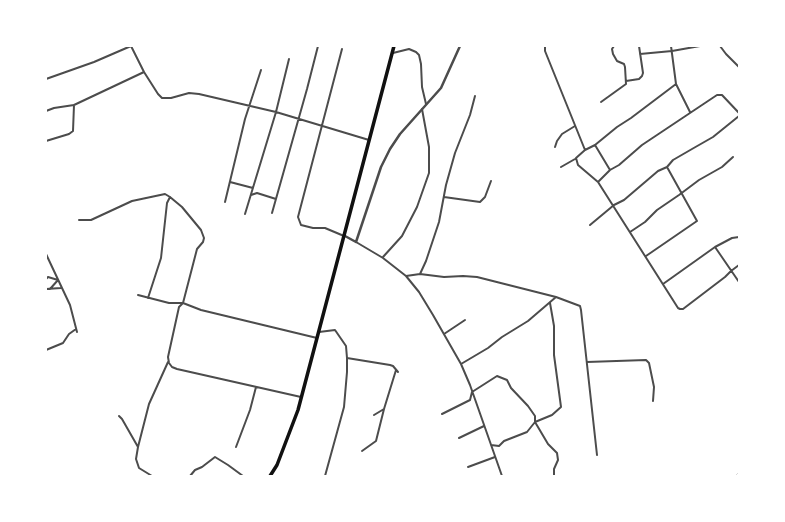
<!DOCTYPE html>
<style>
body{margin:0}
#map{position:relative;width:785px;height:522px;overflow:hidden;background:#fff;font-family:"Source Serif 4",serif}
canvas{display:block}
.frame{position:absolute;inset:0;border:47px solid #fff;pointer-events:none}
</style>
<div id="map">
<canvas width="785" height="522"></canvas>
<div class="frame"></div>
</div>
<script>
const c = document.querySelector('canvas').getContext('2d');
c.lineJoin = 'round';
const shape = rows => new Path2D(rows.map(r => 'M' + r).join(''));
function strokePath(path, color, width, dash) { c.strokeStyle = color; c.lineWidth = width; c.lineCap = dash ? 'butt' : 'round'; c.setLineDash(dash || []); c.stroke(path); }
strokePath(shape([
 [735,476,739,472]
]), '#d9d9d9', 1);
strokePath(shape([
 [131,46,144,72,158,94,162,98,171,98,189,93,199,94,276,112,369,140],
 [545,46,545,51,585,150,576,158,578,165,598,182,678,308,680,309,683,309,725,277,731,271,739,265],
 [671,46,676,84,690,112],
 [720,46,726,54,739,67],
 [342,49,298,217,301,225,313,228,325,228,344,236],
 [393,53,409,49,416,52,419,55,421,64,422,87,426,104],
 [640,54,672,51,700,46],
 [46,79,94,62,131,46],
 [626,81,639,79,642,76,643,73,639,46],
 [601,102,626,84,625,67,624,64,617,61,613,54,612,49,614,46],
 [46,111,54,108,74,105],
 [46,141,69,134,73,131,74,105,144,72],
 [595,145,610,170,619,165,642,145,717,95,722,95,739,113],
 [555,147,557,141,562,134,575,126],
 [585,150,595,145,617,127,631,118,676,84],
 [561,167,575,159],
 [230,182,253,188],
 [598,182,610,170],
 [251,195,257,193,276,199],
 [444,197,480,202,485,197,491,181],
 [225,202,245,119,261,70],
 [272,213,307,89,318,46],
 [245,214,276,112,289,59],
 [79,220,91,220,132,201,165,194,170,197,182,207,201,230,204,238,203,242,197,249,183,303,179,307,168,357,169,363,172,367,177,369,301,397],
 [590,225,614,205,624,200,658,171,667,167,673,160,692,149,713,137,739,116],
 [630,232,645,222,657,210,679,195,699,180,722,167,733,157],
 [356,242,383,258,406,276,419,292,433,315,461,364,470,385,502,476],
 [715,247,739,282],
 [46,254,70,305,77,332],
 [646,256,697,221,667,167],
 [383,257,402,236,417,207,429,173,429,147,422,109],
 [420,274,444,277,463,276,477,277,556,297,580,306,581,310,597,455],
 [406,276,420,274,426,261,439,222,446,185,455,153,470,115,475,96],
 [46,279,48,277,58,280,50,289],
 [663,284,715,247,732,238,739,237],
 [46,289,61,288],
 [138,295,169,303,183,303,201,310,317,338],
 [148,298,161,258,167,203,170,197],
 [319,332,335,330,346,346,347,358,347,372,344,407,325,476],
 [444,334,465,320],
 [46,350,63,343,69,334,76,329],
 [347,358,390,365,393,366,398,372],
 [587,362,646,360,649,363,654,387,653,401],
 [461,364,488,348,502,337,528,321,556,297],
 [442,414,470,400,472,392,497,376,507,380,511,388,528,406,535,416,535,422,548,444,557,453,558,460,554,469,554,476],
 [374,415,384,409,396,370],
 [119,416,122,419,138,447,136,459,139,468,152,476],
 [459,438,484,426],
 [491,445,499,446,504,441,527,432,535,422,552,415,561,407,554,355,554,326,550,303],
 [138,447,149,404,168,362],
 [236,447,250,410,256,387],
 [362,451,376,441,384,409],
 [468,467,495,457],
 [190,476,195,470,202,467,215,457,228,465,243,476]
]), '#4c4c4c', 2);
strokePath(shape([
 [345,236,356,242,381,167,390,149,400,134,441,88,460,46]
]), '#4c4c4c', 2.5);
strokePath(shape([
 [270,476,277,465,298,410,394,46]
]), '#111', 3.5);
</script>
